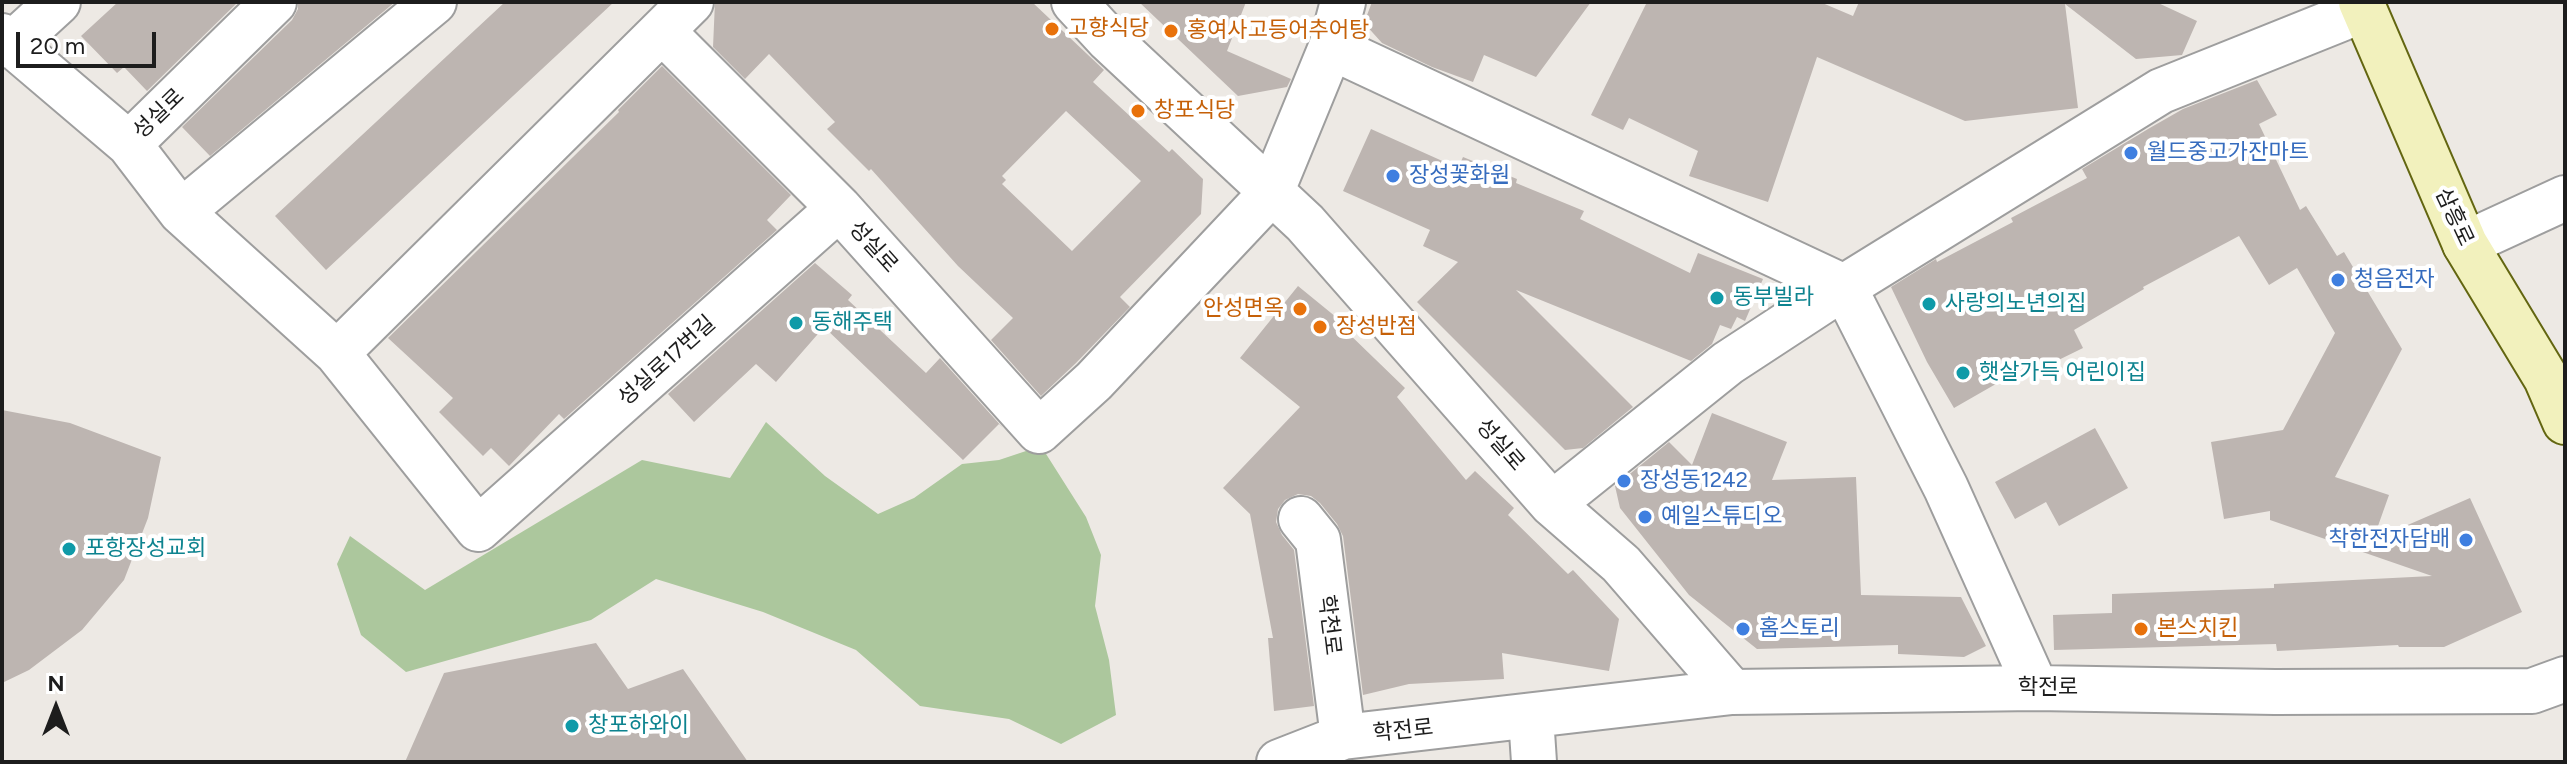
<!DOCTYPE html>
<meta charset="utf-8">
<style>
body{margin:0}
#map{position:relative;width:2567px;height:764px;overflow:hidden;background:#ede9e4;font-family:Figtree,sans-serif}
canvas{display:block}
.frame{position:absolute;inset:0;border:4px solid #1d1d1d;pointer-events:none}
.north{position:absolute;left:16px;top:668px;width:80px;height:80px;-webkit-text-stroke:6px #fff;paint-order:stroke;rotate:0deg;font-size:22px;font-weight:700;line-height:32px;text-align:center;color:#1d1d1d}
.north::after{content:'';display:block;margin:auto;width:28px;height:36px;background:#1d1d1d;clip-path:polygon(50% 0,100% 100%,50% 72%,0 100%)}
.scale{position:absolute;left:16px;top:32px;width:140px;height:36px;box-sizing:border-box;border:4px solid #1d1d1d;border-top:0;padding-left:10px;font-size:24px;line-height:28px;white-space:nowrap;color:#1d1d1d;-webkit-text-stroke:6px #fff;paint-order:stroke}
</style>
<div id="map">
<canvas width="2567" height="764"></canvas>
<div class="frame"></div>
<div class="north">N</div>
<div class="scale">20 m</div>
</div>
<script>
const c = document.querySelector('canvas').getContext('2d');
c.lineJoin = 'round';
function fill(path, color) { c.fillStyle = color; c.fill(path, 'evenodd'); }
const shape = rows => new Path2D(rows.map(r => 'M' + r).join(''));
function strokePath(path, color, width, dash) { c.strokeStyle = color; c.lineWidth = width; c.lineCap = dash ? 'butt' : 'round'; c.setLineDash(dash || []); c.stroke(path); }
function write(font, color, halo, rows, align = 'center') {
  c.font = font + ' Figtree,"Noto Sans KR",sans-serif'; c.lineWidth = 8; c.setLineDash([]); c.textBaseline = 'middle'; c.strokeStyle = halo; c.fillStyle = color; for (const [text, x, y, turn = 0] of rows) {
    c.save(); c.translate(x, y); c.rotate((+turn || 0) * Math.PI / 180); c.textAlign = isNaN(turn) ? turn : align; if (halo) c.strokeText(text, 0, 0); c.fillText(text, 0, 0); c.restore();
  }
}
fill(shape([
 [766,422,825,476,878,514,914,498,962,464,999,460,1041,446,1086,517,1101,555,1095,606,1109,660,1116,715,1061,744,1009,719,920,706,856,650,763,612,656,579,591,620,406,672,361,635,337,564,350,536,425,590,642,460,730,478]
]), '#acc79d');
fill(shape([
 [118,2,238,2,147,91,124,67,117,73,81,36],
 [298,2,395,2,210,156,182,127,292,20,298,9],
 [505,2,614,2,326,270,275,216],
 [715,2,1032,2,1104,70,1093,82,1169,152,1172,149,1203,179,1201,214,1120,297,1130,307,1076,363,1041,396,991,340,1013,318,958,266,871,169,869,171,827,129,835,122,769,54,745,79,713,47],
 [1066,111,1141,181,1072,251,1002,184,1006,180,1002,176],
 [1139,2,1246,2,1227,51,1291,79,1287,87,1238,96],
 [1372,2,1591,2,1536,77,1484,55,1473,82,1432,67,1382,43,1364,23],
 [1647,2,1820,2,1853,16,1859,2,2156,2,2197,21,2182,55,2136,59,2065,4,2078,108,1965,121,1817,57,1768,202,1689,176,1698,151,1629,118,1623,130,1591,115],
 [662,66,791,195,767,220,777,230,564,419,559,414,509,466,491,448,483,456,439,412,453,398,388,338,619,112,618,110],
 [2257,80,2277,115,2259,124,2300,210,2306,206,2337,256,2344,252,2402,349,2335,477,2389,495,2373,540,2470,498,2522,612,2444,647,2399,647,2398,645,2277,651,2276,644,2054,650,2053,615,2112,613,2112,594,2274,588,2274,584,2432,576,2270,520,2270,511,2224,519,2211,442,2283,430,2335,333,2297,268,2269,285,2239,236,2143,287,2144,289,2074,330,2083,348,2032,373,2029,365,1954,408,1927,362,1891,287,1936,259,1937,262,2013,222,2011,218,2087,178,2082,169,2148,129,2183,109],
 [1371,129,1458,168,1463,157,1517,179,1516,183,1584,211,1580,219,1690,273,1698,253,1763,279,1745,321,1737,317,1731,329,1720,325,1712,344,1691,361,1516,290,1633,407,1583,448,1565,450,1417,302,1458,262,1423,246,1430,230,1343,191],
 [815,263,852,295,848,300,926,373,940,358,1003,428,999,424,963,460,824,327,776,382,756,364,694,422,668,394],
 [1298,286,1347,326,1344,329,1405,388,1397,397,1466,480,1475,471,1514,508,1508,515,1568,574,1573,570,1619,619,1609,671,1502,653,1504,679,1409,684,1363,695,1343,536,1337,524,1320,503,1311,496,1298,494,1285,500,1278,509,1276,522,1282,535,1294,550,1314,706,1274,711,1268,638,1273,638,1250,514,1223,488,1300,407,1240,358],
 [2,410,70,423,161,457,148,518,124,580,82,630,29,670,2,683],
 [1712,413,1787,442,1772,480,1856,477,1861,595,1961,597,1986,646,1964,657,1898,654,1898,645,1757,649,1689,595,1620,508,1615,486,1669,442,1692,465],
 [2095,428,2128,488,2059,526,2046,502,2015,519,1995,482],
 [596,643,628,689,683,669,748,762,405,762,444,673]
]), '#bdb5b1');
const street = shape([
 [1074,2,1109,40,1305,223,1552,504,1621,564,1732,692],
 [663,32,839,208,1039,431,1094,381,1271,193,1331,47,1343,2],
 [2,36,129,144,181,212,337,353,478,529,839,208],
 [10,46,58,2],
 [1331,47,1844,287,1946,488,2036,688],
 [129,144,274,2],
 [181,212,434,2],
 [2465,244,2565,198],
 [337,353,691,2],
 [1552,504,1728,363,1844,287,2161,91,2363,10],
 [1301,519,1318,540,1343,737],
 [1531,717,1534,762],
 [1279,762,1343,737,1732,692,2036,688,2275,692,2532,691,2565,679]
]);
const secondary = shape([
 [2361,2,2465,244,2546,378,2565,422]
]);
strokePath(street, '#9e9e9e', 48);
strokePath(secondary, '#636611', 48);
strokePath(street, '#fff', 44);
strokePath(secondary, '#f2f1bd', 44);
for (const [x, y, r, color] of [
 [1052,29,8,"#e8710a"],
 [1171,31,8,"#e8710a"],
 [1138,111,8,"#e8710a"],
 [2131,153,8,"#3f7fe0"],
 [1393,176,8,"#3f7fe0"],
 [2338,280,8,"#3f7fe0"],
 [1717,298,8,"#0f9aa8"],
 [1929,304,8,"#0f9aa8"],
 [1300,309,8,"#e8710a"],
 [796,323,8,"#0f9aa8"],
 [1320,327,8,"#e8710a"],
 [1963,373,8,"#0f9aa8"],
 [1624,481,8,"#3f7fe0"],
 [1645,517,8,"#3f7fe0"],
 [2466,540,8,"#3f7fe0"],
 [69,549,8,"#0f9aa8"],
 [1743,629,8,"#3f7fe0"],
 [2141,629,8,"#e8710a"],
 [572,726,8,"#0f9aa8"]
]) { const dot = new Path2D(); dot.arc(x, y, r, 0, 2 * Math.PI); c.fillStyle = color; c.fill(dot); strokePath(dot, '#fff', 3); }
write('22px', '#c56008', '#fff', [
 ["고향식당",1068,29],
 ["홍여사고등어추어탕",1187,31],
 ["창포식당",1154,111],
 ["안성면옥",1284,309,"right"],
 ["장성반점",1336,327],
 ["본스치킨",2157,629]
], 'left');
write('22px', '#1d1d1d', '#fff', [
 ["성실로",159,114,-44],
 ["삼흥로",2454,217,65],
 ["성실로",873,247,48],
 ["성실로17번길",667,361,-42],
 ["성실로",1500,445,49],
 ["학천로",1329,625,83],
 ["학전로",2048,688],
 ["학전로",1403,731,-6]
]);
write('22px', '#366cbe', '#fff', [
 ["월드중고가잔마트",2147,153],
 ["장성꽃화원",1409,176],
 ["청음전자",2354,280],
 ["장성동1242",1640,481],
 ["예일스튜디오",1661,517],
 ["착한전자담배",2450,540,"right"],
 ["홈스토리",1759,629]
], 'left');
write('22px', '#0d838f', '#fff', [
 ["동부빌라",1733,298],
 ["사랑의노년의집",1945,304],
 ["동해주택",812,323],
 ["햇살가득 어린이집",1979,373],
 ["포항장성교회",85,549],
 ["창포하와이",588,726]
], 'left');
</script>
